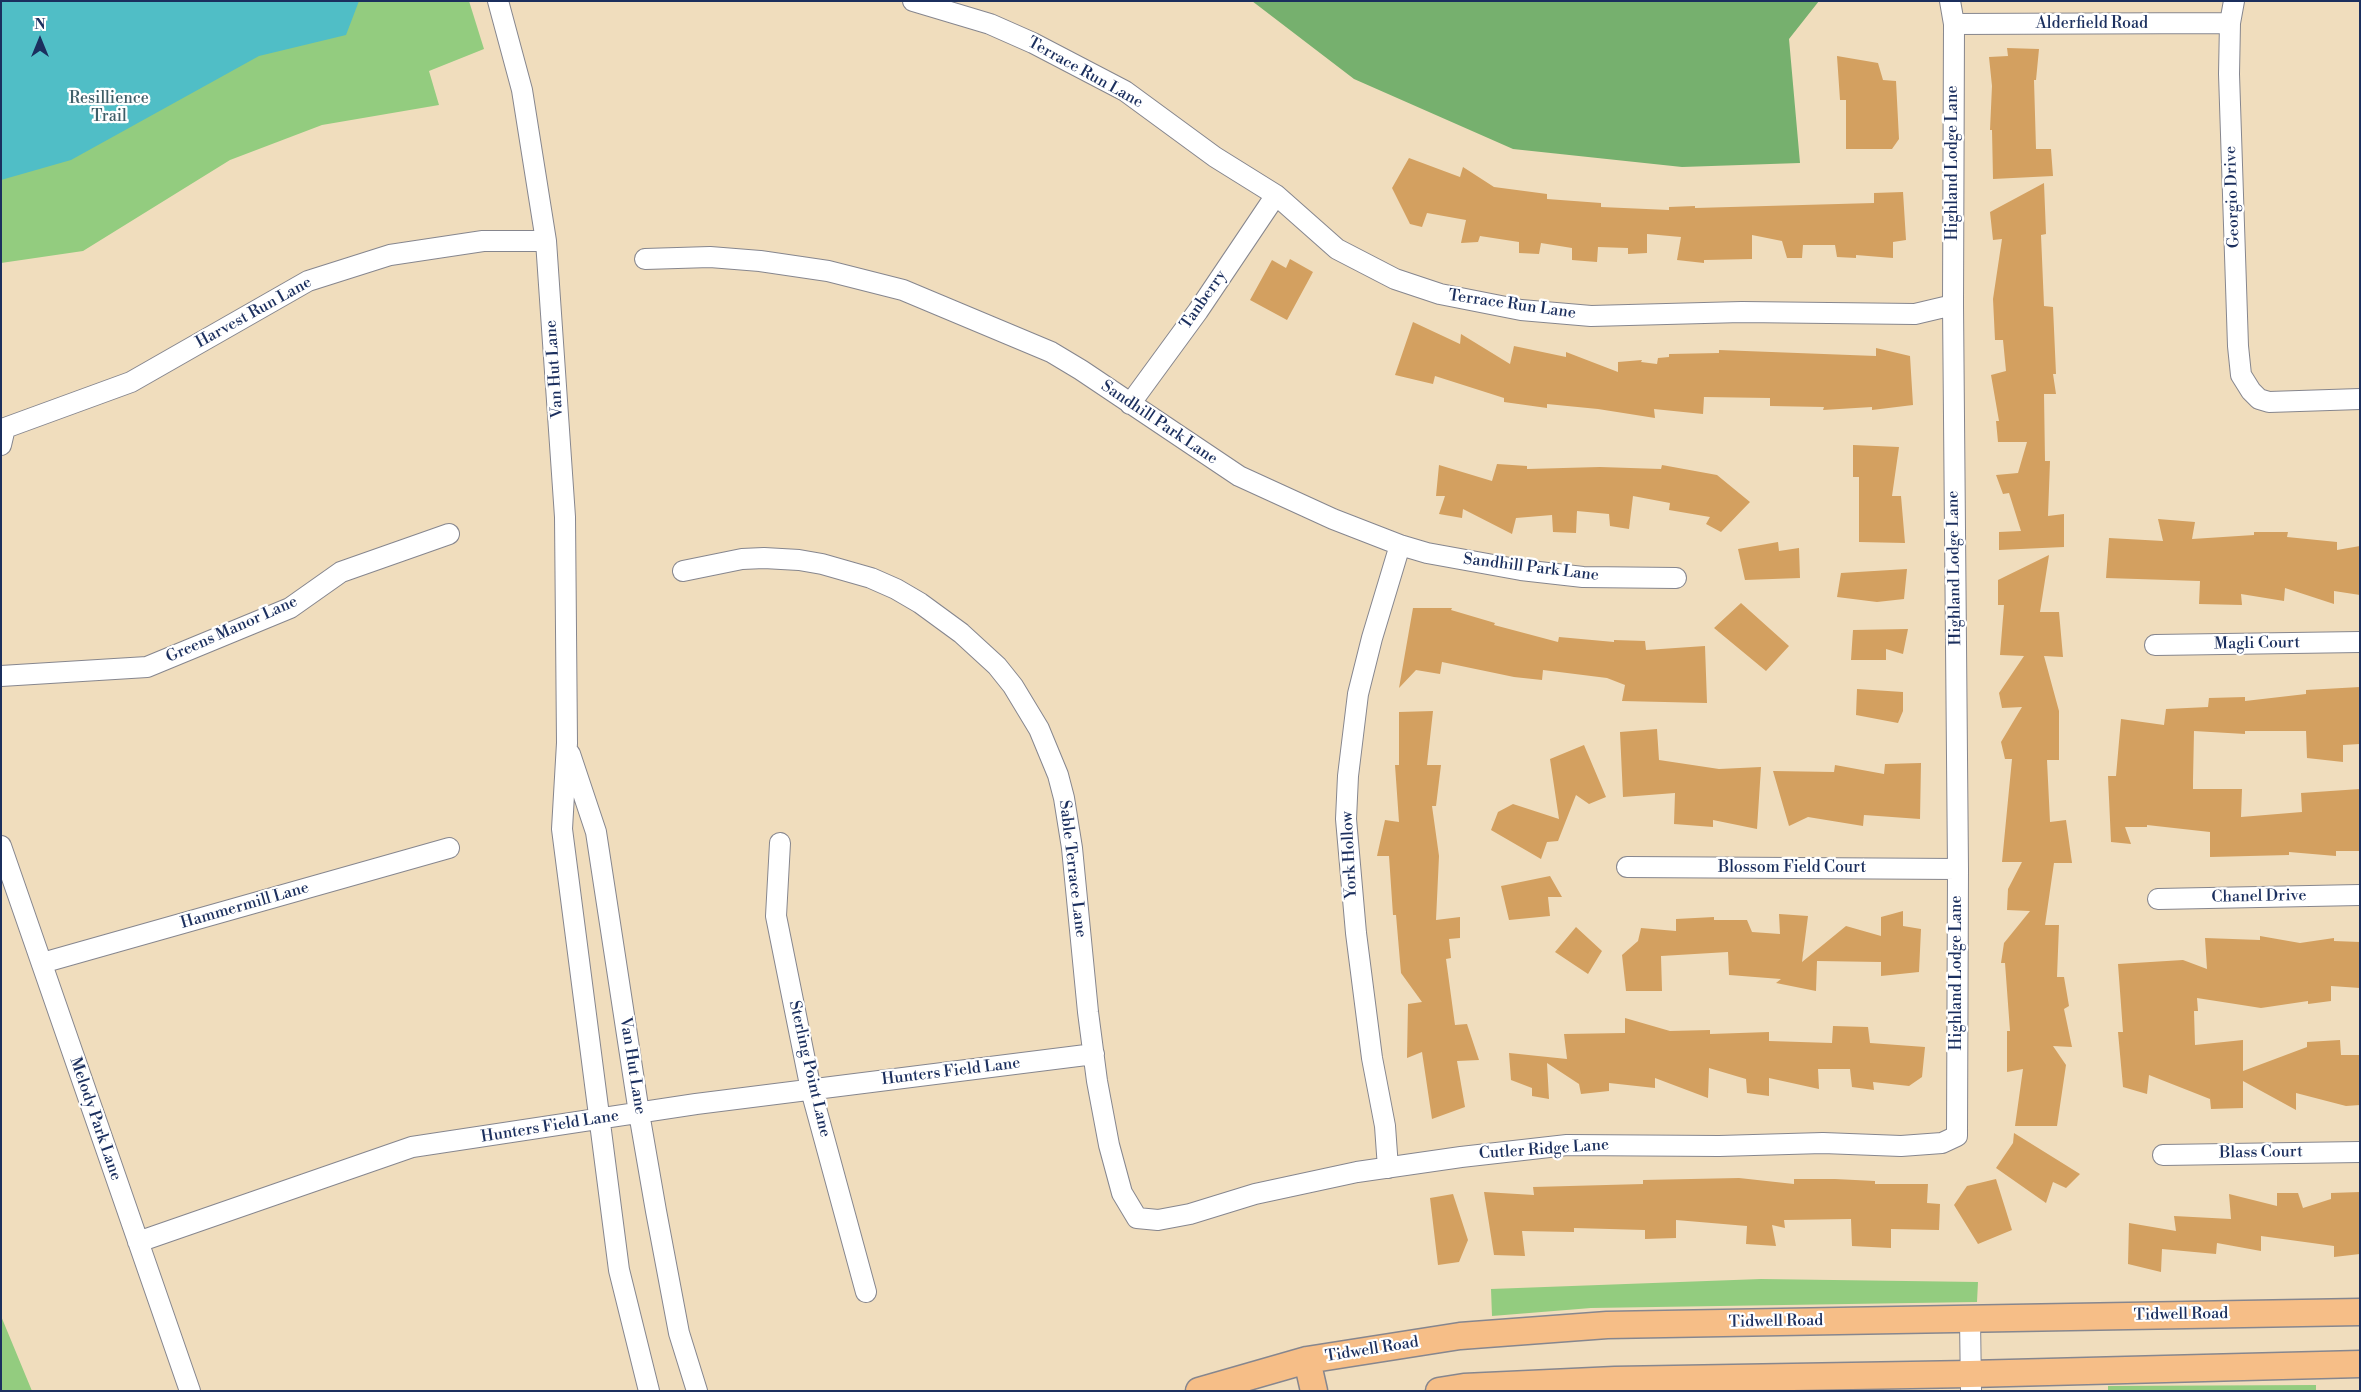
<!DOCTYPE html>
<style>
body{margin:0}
#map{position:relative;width:2361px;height:1392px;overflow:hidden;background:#f0ddbd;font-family:"Libre Bodoni",serif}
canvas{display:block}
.frame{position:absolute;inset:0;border:2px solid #1b2f5e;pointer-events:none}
.north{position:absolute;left:15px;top:15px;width:50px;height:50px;-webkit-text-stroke:4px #fff;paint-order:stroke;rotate:0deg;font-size:14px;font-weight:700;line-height:20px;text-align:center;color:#1b2f5e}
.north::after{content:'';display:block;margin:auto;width:18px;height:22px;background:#1b2f5e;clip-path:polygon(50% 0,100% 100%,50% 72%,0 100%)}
</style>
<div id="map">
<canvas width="2361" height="1392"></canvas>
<div class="frame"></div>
<div class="north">N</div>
</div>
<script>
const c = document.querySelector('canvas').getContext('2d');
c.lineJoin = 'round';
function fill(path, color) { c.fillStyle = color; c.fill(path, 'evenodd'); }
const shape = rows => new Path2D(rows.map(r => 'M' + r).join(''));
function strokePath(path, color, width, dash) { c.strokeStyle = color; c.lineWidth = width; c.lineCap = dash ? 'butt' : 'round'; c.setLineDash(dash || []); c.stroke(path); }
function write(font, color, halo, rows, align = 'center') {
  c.font = font + ' "Libre Bodoni",serif'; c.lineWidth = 4.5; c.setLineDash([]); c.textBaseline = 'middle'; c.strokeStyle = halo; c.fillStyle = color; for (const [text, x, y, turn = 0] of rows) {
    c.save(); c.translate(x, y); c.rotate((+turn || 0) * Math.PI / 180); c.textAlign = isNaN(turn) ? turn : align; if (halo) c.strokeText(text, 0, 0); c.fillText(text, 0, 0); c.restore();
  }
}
fill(shape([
 [1,1,469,1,484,49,429,71,439,105,322,125,230,160,83,251,1,263],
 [1761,1279,1978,1282,1977,1302,1591,1308,1492,1316,1491,1289],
 [1,1316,32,1391,1,1391],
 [2316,1385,2316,1391,2108,1391,2108,1386]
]), '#93cc7f');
fill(shape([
 [1252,1,1819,1,1789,39,1800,163,1682,167,1513,149,1354,79]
]), '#76b06e');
fill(shape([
 [1,1,359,1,346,35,259,56,71,160,1,180]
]), '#50bec6');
fill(shape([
 [2007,48,2039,49,2036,80,2034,80,2036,149,2051,149,2053,176,1993,179,1992,130,1990,130,1992,86,1989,57,2008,56],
 [1837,56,1878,63,1883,80,1896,81,1899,139,1892,149,1846,149,1846,100,1840,100],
 [1409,158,1460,177,1463,167,1494,187,1547,194,1547,199,1601,203,1601,207,1669,210,1669,207,1695,206,1695,208,1874,203,1874,193,1903,192,1906,240,1893,242,1893,258,1856,255,1856,258,1837,257,1835,245,1803,245,1802,258,1787,258,1782,241,1752,235,1752,259,1704,260,1704,263,1677,260,1681,237,1647,234,1647,253,1628,254,1628,248,1598,247,1597,262,1572,260,1572,248,1541,243,1539,254,1519,253,1519,242,1480,236,1478,242,1461,243,1466,220,1427,213,1422,227,1410,224,1392,188],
 [2044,183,2046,234,2041,235,2044,306,2053,307,2056,374,2053,374,2056,394,2044,394,2045,461,2050,461,2048,516,2064,514,2064,547,1999,550,1999,532,2021,531,2009,493,2003,494,1996,475,2018,473,2027,442,1998,442,1996,421,1999,421,1991,375,2006,371,2003,340,1995,340,1993,299,2002,239,1993,240,1990,212],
 [1290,259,1313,272,1287,320,1250,300,1272,260,1286,268],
 [1413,322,1460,344,1461,334,1510,364,1514,346,1566,357,1566,352,1618,372,1618,362,1642,360,1641,362,1657,364,1658,358,1669,357,1669,354,1719,353,1719,350,1876,356,1876,348,1910,356,1913,405,1872,410,1872,407,1823,410,1824,407,1770,406,1770,398,1704,397,1703,414,1654,409,1655,418,1598,409,1547,404,1547,408,1504,402,1504,398,1435,376,1433,384,1395,375],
 [1853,445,1899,447,1892,496,1901,496,1905,543,1859,542,1859,477,1853,477],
 [1497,464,1527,466,1527,469,1600,467,1661,469,1662,465,1717,475,1750,502,1721,532,1706,524,1710,517,1669,510,1670,503,1633,496,1629,529,1610,526,1609,514,1577,511,1576,533,1553,532,1552,515,1516,518,1512,534,1463,509,1462,518,1439,514,1445,496,1436,496,1439,465,1492,481],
 [2158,519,2195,522,2192,539,2254,535,2254,532,2288,532,2287,537,2337,542,2337,550,2360,546,2360,595,2334,591,2334,604,2285,588,2284,601,2241,594,2242,605,2199,604,2200,581,2106,578,2109,538,2163,541],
 [1778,542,1779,551,1799,548,1800,578,1745,580,1738,549],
 [2049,555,2040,612,2059,612,2063,657,2044,656,2059,711,2059,760,2047,760,2050,822,2066,820,2072,863,2054,863,2045,925,2059,925,2057,977,2064,977,2069,1006,2064,1009,2072,1047,2053,1046,2066,1065,2057,1126,2015,1126,2023,1069,2007,1072,2007,1031,2010,1031,2005,963,2001,963,2004,943,2030,911,2007,910,2008,889,2022,862,2002,862,2012,759,2005,759,2001,742,2022,707,2002,708,1999,693,2024,656,2000,655,2004,605,1998,605,1998,580],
 [1907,569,1904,599,1877,602,1837,597,1841,573],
 [1741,603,1789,646,1766,671,1714,628],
 [1413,608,1452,608,1451,610,1495,623,1494,625,1558,642,1559,637,1614,642,1614,640,1645,641,1646,650,1705,646,1707,703,1622,701,1625,685,1607,678,1543,670,1542,680,1514,677,1442,662,1440,674,1416,670,1399,688],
 [1908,629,1903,654,1886,649,1886,660,1851,660,1853,630],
 [2360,687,2360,744,2343,745,2343,762,2307,758,2306,731,2245,731,2245,734,2194,731,2193,780,2193,789,2242,789,2241,817,2302,812,2301,793,2360,789,2360,851,2336,851,2336,856,2289,852,2289,855,2210,857,2210,832,2147,825,2147,827,2125,827,2131,844,2111,842,2108,776,2116,776,2121,719,2164,725,2166,709,2208,707,2209,698,2245,697,2245,701,2306,694,2306,690],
 [1857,689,1903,692,1903,711,1898,723,1856,715],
 [1433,711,1427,765,1441,765,1436,806,1432,806,1439,856,1436,920,1460,917,1460,938,1449,939,1451,958,1446,959,1455,1025,1467,1024,1479,1060,1457,1061,1465,1107,1432,1119,1422,1052,1407,1058,1408,1004,1422,1002,1401,973,1396,915,1393,915,1389,856,1377,856,1385,820,1399,822,1395,765,1399,765,1399,712],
 [1657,729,1659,760,1719,769,1761,767,1757,829,1713,820,1713,827,1674,824,1675,793,1623,797,1620,732],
 [1584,745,1606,797,1589,804,1576,795,1558,841,1547,842,1541,859,1491,830,1498,812,1513,804,1559,819,1550,759],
 [1921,763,1920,819,1864,815,1863,826,1808,817,1789,826,1773,771,1834,772,1835,765,1884,774,1885,764],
 [1550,876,1562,897,1548,897,1550,916,1509,920,1501,886],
 [1903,911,1903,926,1921,929,1919,972,1881,976,1881,962,1817,961,1816,991,1776,983,1781,979,1729,975,1728,952,1661,956,1662,991,1626,991,1622,955,1638,941,1641,928,1676,931,1676,919,1714,917,1714,920,1747,920,1752,932,1780,934,1779,914,1808,916,1802,962,1846,926,1881,936,1881,917],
 [1576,927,1602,951,1588,974,1555,952],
 [2260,936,2300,943,2334,938,2334,941,2360,942,2360,988,2331,986,2331,1001,2308,1004,2308,1001,2261,1008,2197,998,2198,1011,2194,1011,2195,1045,2243,1040,2243,1071,2307,1047,2307,1042,2340,1040,2341,1055,2360,1055,2360,1105,2346,1106,2296,1093,2296,1110,2243,1081,2243,1108,2211,1109,2210,1099,2149,1075,2147,1094,2123,1087,2118,1032,2123,1032,2118,964,2183,960,2207,969,2205,938,2260,940],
 [1625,1018,1670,1031,1710,1030,1710,1034,1769,1032,1769,1041,1832,1043,1833,1026,1868,1027,1870,1043,1925,1047,1922,1077,1909,1086,1873,1082,1874,1090,1852,1087,1850,1069,1818,1069,1819,1089,1769,1078,1769,1096,1747,1093,1746,1079,1709,1068,1708,1098,1655,1078,1655,1088,1609,1083,1609,1091,1581,1094,1579,1084,1547,1063,1549,1099,1532,1096,1532,1088,1511,1080,1509,1053,1567,1059,1564,1034,1625,1033],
 [2014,1133,2080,1174,2066,1188,2053,1182,2046,1203,1996,1168,2013,1143],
 [1739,1178,1794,1184,1794,1179,1835,1179,1875,1181,1875,1184,1928,1184,1927,1203,1940,1204,1939,1230,1891,1229,1891,1248,1852,1246,1851,1219,1784,1220,1785,1228,1772,1225,1776,1246,1746,1244,1747,1226,1676,1220,1676,1238,1645,1239,1645,1230,1574,1228,1574,1232,1522,1231,1525,1256,1494,1255,1484,1192,1534,1195,1533,1187,1643,1184,1643,1180],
 [1996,1179,2012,1230,1978,1244,1954,1205,1967,1186],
 [2360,1192,2360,1254,2334,1257,2334,1246,2261,1236,2261,1251,2217,1243,2216,1254,2162,1249,2161,1272,2128,1264,2129,1223,2176,1231,2174,1216,2231,1219,2229,1194,2277,1206,2277,1193,2298,1193,2303,1208,2331,1199,2331,1193],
 [1453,1194,1468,1240,1459,1262,1438,1265,1430,1198]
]), '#d3a060');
const minor = shape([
 [498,1,522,90,546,241,565,517,567,743,562,829,619,1270,649,1391],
 [913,1,990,24,1033,43,1125,91,1215,157,1276,195,1337,249,1395,279,1440,294,1521,310,1591,316,1742,312,1915,314,1953,305],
 [2234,1,2230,23,2229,74,2238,346,2241,375,2251,391,2259,399,2269,402,2360,399],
 [1954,24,2230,23],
 [645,259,710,257,760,261,828,271,903,290,1051,352,1081,370,1239,476,1333,519,1400,545,1427,553,1521,570,1583,577,1676,578],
 [1130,404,1198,311,1276,195],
 [1,445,5,428,131,382,308,281,390,255,483,241,546,241],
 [683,571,742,559,764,558,799,560,822,564,871,578,896,589,920,603,961,633,997,666,1013,686,1039,729,1058,775,1064,798,1072,848,1088,1012,1097,1081,1109,1145,1122,1193,1137,1218,1158,1220,1190,1214,1255,1194,1357,1172,1461,1157,1567,1145,1719,1146,1823,1143,1901,1146,1942,1143,1957,1136,1958,869,1953,305,1954,24,1950,1],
 [2155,645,2360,642],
 [1,676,147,667,290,608,341,572,449,534],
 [570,754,596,832,639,1113,656,1211,679,1333,697,1391],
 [780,843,776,916,811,1090,866,1292],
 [1,846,190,1391],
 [1627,867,1958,869],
 [2158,899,2360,895],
 [42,963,449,848],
 [2163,1155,2360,1152],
 [1388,1168,1385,1126,1372,1058,1356,933,1346,819,1348,776,1358,694,1372,638,1400,545],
 [138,1242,412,1147,696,1104,1094,1054],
 [1970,1319,1971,1391]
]);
const major = shape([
 [1307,1360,1314,1391],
 [1199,1391,1307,1360,1460,1336,1607,1325,2360,1312],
 [1439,1391,1464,1387,1615,1380,1970,1374,2360,1364]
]);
strokePath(minor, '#86868e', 22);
strokePath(major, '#86868e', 29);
strokePath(minor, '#fff', 20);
strokePath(major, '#f6be87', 26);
write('16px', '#1b2f5e', '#fff', [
 ["Alderfield Road",2092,24],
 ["Terrace Run Lane",1085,73,29],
 ["Highland Lodge Lane",1953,163,-90],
 ["Georgio Drive",2233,197,-92],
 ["Tanberry",1204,300,-55],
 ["Terrace Run Lane",1512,305,8],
 ["Harvest Run Lane",254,313,-29],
 ["Van Hut Lane",555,369,-94],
 ["Sandhill Park Lane",1159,423,34],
 ["Sandhill Park Lane",1531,568,7],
 ["Highland Lodge Lane",1955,568,-91],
 ["Greens Manor Lane",232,630,-24],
 ["Magli Court",2257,644,-1],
 ["York Hollow",1350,855,-93],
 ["Blossom Field Court",1792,868],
 ["Sable Terrace Lane",1072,869,83],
 ["Chanel Drive",2259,897,-1],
 ["Hammermill Lane",245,906,-16],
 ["Highland Lodge Lane",1957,973,-90],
 ["Van Hut Lane",632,1066,81],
 ["Sterling Point Lane",809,1069,77],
 ["Hunters Field Lane",951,1072,-7],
 ["Melody Park Lane",95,1119,71],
 ["Hunters Field Lane",550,1127,-9],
 ["Cutler Ridge Lane",1544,1150,-4],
 ["Blass Court",2261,1153,-1],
 ["Tidwell Road",2181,1315,-1],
 ["Tidwell Road",1776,1322,-1],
 ["Tidwell Road",1372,1350,-9]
]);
write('16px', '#3f5e68', '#fff', [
 ["Resillience",109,99],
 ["Trail",109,117]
]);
</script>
